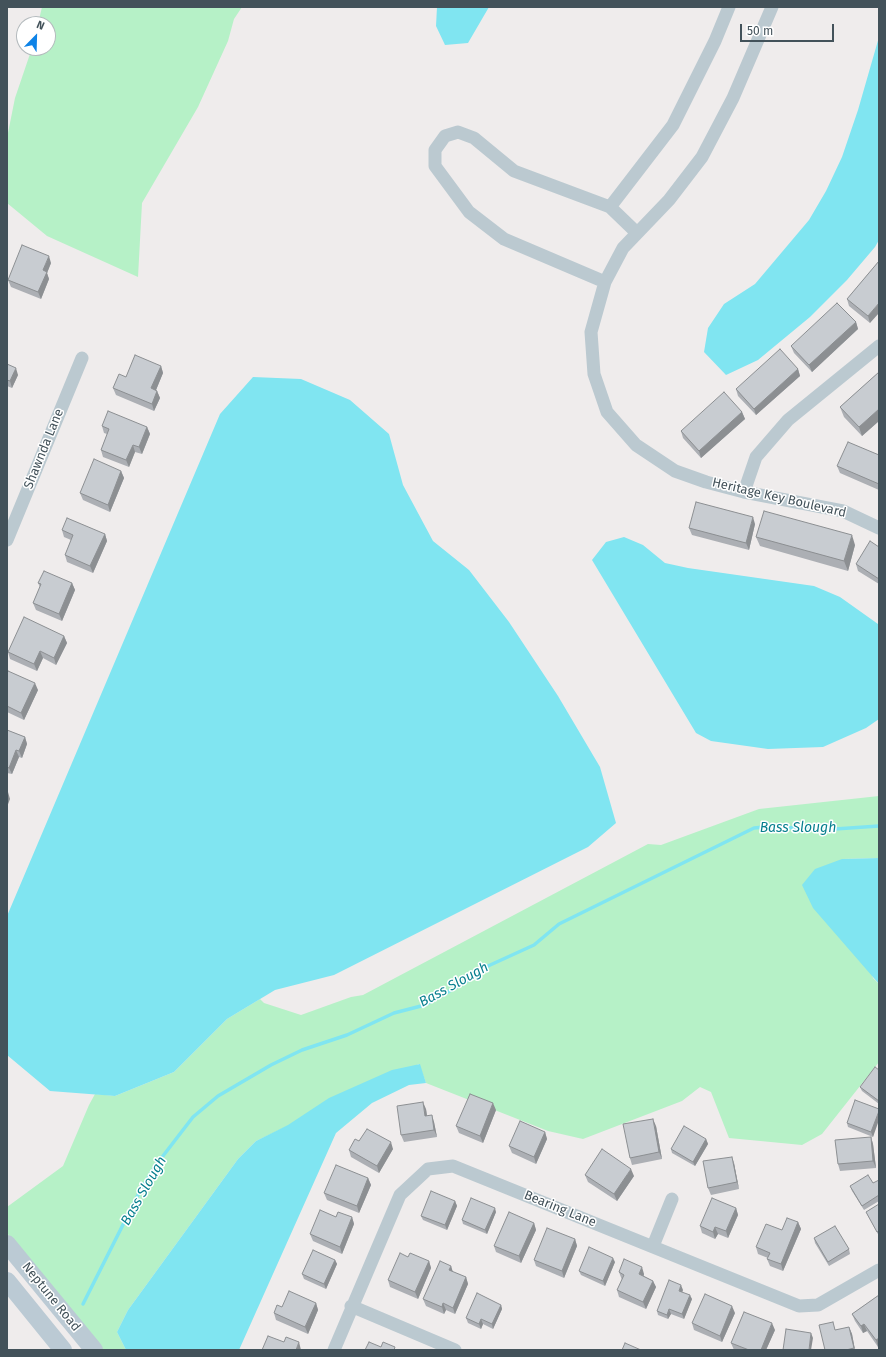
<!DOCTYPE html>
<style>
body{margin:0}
#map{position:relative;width:886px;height:1357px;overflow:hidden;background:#efecec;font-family:"Fira Sans",sans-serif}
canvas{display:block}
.frame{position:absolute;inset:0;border:8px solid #43525a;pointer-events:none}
.north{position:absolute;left:16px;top:16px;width:40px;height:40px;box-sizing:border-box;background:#fff;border:1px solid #b4babd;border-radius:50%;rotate:23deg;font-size:11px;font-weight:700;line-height:16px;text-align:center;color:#43525a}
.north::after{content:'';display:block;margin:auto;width:14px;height:18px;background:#0e83e7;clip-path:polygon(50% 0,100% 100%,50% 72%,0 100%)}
.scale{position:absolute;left:740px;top:24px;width:94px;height:18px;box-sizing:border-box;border:2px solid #43525a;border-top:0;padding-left:5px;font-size:12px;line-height:14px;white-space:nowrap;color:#43525a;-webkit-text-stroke:3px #fff;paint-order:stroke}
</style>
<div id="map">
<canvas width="886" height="1357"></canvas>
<div class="frame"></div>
<div class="north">N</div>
<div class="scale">50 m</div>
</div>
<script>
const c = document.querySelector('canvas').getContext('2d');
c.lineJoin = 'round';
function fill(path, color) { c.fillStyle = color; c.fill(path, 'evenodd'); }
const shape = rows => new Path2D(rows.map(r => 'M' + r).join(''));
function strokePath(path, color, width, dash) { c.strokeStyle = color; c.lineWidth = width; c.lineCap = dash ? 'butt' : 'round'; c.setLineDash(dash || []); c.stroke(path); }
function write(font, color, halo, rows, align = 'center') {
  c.font = font + ' "Fira Sans",sans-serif'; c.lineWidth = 3; c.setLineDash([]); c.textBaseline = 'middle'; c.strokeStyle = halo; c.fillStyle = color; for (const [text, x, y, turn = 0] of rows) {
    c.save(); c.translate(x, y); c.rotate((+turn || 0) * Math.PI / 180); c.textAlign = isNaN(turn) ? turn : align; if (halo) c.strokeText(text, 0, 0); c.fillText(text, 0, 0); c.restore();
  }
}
fill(shape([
 [42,7,242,7,234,19,228,41,198,107,142,203,138,277,47,236,7,203,7,138,15,98,32,48,48,48,48,24,38,24],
 [879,796,879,858,842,859,873,978,879,984,879,1062,822,1134,802,1145,729,1138,711,1092,700,1087,682,1101,583,1139,548,1131,426,1083,419,1064,256,1141,238,1159,128,1310,117,1332,126,1350,103,1350,7,1233,7,1207,63,1166,89,1105,95,1094,115,1096,174,1072,227,1019,260,999,264,1003,301,1015,351,997,363,995,648,844,661,845,759,809]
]), '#b6f1c7');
fill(shape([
 [437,7,489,7,468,43,445,45,436,26],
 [879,37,879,240,875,247,847,280,810,317,758,360,726,375,704,352,708,328,724,304,755,284,809,220,826,191,842,157,858,110],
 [253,377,301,379,350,400,389,434,403,485,433,541,469,570,509,622,558,696,600,767,616,823,588,847,334,975,275,990,227,1019,174,1072,115,1096,50,1091,7,1055,7,916,220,414],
 [624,537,643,545,665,563,688,568,814,586,840,597,878,624,879,719,866,728,823,747,768,749,711,741,696,733,592,560,606,542],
 [879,858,879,984,813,908,802,885,815,869,842,859],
 [420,1064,426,1083,409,1085,372,1103,336,1133,239,1350,126,1350,117,1332,128,1310,238,1159,256,1141,288,1125,329,1098,392,1070]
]), '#80e5f1');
strokePath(shape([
 [83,1304,139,1193,156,1165,193,1117,218,1096,271,1065,302,1050,347,1035,394,1013,425,1005,474,977,488,966,534,945,559,924,754,828,775,826,803,829,816,827,835,829,879,826]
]), '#80e5f1', 3.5);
strokePath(shape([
 [772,7,733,98,702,157,669,200,623,248,605,282,591,332,594,374,607,412,636,445,675,471,706,482,744,492,843,511,879,528],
 [637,233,610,207,673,125,715,41,729,7],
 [605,282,504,239,469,212,435,166,435,150,445,136,458,132,474,138,514,171,610,207],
 [744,492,756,457,788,420,879,346],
 [7,540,82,358],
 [653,1246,672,1199],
 [351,1306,455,1350],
 [334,1350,400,1195,428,1169,453,1166,799,1306,818,1305,879,1270]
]), '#bbc9d0', 13);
strokePath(shape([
 [7,1244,94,1350],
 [7,1281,63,1350]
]), '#bbcad4', 18);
fill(shape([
 [879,261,870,323,849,306,847,299],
 [51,263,47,273,49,279,41,299,11,287,8,280],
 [856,322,858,329,812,372,794,353,791,346],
 [7,364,18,375,12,388,7,386],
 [161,366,163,373,156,390,157,391,160,398,154,411,116,395,113,388,126,377],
 [798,369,800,376,756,415,738,396,736,389],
 [879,372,879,421,862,436,844,417,840,407],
 [742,412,745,419,701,458,683,438,681,431],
 [102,426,147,427,150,434,142,454,135,452,129,467,103,457,101,450,107,434,104,433],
 [879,455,879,490,840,473,837,466],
 [121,471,124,478,110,512,83,500,80,493],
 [755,524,749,550,692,535,689,528],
 [62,530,105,534,107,541,93,573,67,562,65,555,71,540,64,537],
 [756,537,855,545,848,571,760,546],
 [879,547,879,584,858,571,856,564],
 [38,583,72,583,75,590,62,621,36,610,33,603,40,587],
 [64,636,67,643,56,665,43,658,37,671,10,659,8,652],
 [7,674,38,690,24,720,7,712],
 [7,730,25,737,27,744,22,758,19,757,12,774,7,773],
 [879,1070,879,1104,862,1091,860,1087],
 [426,1109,427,1116,434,1122,437,1137,404,1142,401,1135],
 [879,1109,873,1137,848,1127,847,1123],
 [496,1110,483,1143,459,1133,456,1126],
 [656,1126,662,1159,632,1165,630,1158],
 [545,1132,547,1139,536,1164,512,1153,509,1146],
 [871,1137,873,1144,876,1168,840,1171,838,1164],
 [706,1139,708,1144,695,1166,672,1153,671,1149],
 [359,1141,393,1149,379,1173,351,1157,349,1150],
 [734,1163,739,1189,711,1195,708,1188],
 [585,1175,634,1176,617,1201,588,1182],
 [368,1178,371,1185,359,1213,327,1200,324,1193],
 [879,1181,879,1201,864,1210,852,1191,850,1186,873,1183],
 [455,1201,457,1206,447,1230,423,1220,421,1216],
 [879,1204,879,1236,868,1216,866,1212],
 [736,1208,738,1215,728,1238,718,1234,715,1239,702,1233,700,1226],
 [496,1212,487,1234,463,1224,462,1220],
 [336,1217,352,1217,354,1224,342,1254,313,1241,310,1234],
 [798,1222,801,1229,783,1271,770,1266,767,1259,768,1258,758,1254,756,1247,782,1230],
 [534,1223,536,1230,521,1263,496,1252,494,1246],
 [814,1238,849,1249,850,1254,829,1266,815,1243],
 [575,1239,577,1246,564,1278,536,1266,534,1260],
 [335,1260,337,1264,326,1289,304,1279,302,1274],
 [429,1261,431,1268,418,1299,390,1287,388,1280],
 [615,1262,605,1286,581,1275,579,1271],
 [451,1266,453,1272,466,1277,468,1284,455,1314,446,1310,444,1314,426,1306,423,1299],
 [619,1272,644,1274,644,1276,653,1281,656,1287,646,1309,619,1297,617,1290,622,1280],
 [683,1290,682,1292,692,1299,684,1319,671,1314,668,1319,658,1315,657,1311],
 [879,1295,878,1347,867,1331,863,1333,855,1321,852,1314],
 [316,1303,318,1310,308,1334,276,1320,274,1313,282,1307],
 [501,1305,502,1309,493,1329,483,1324,481,1329,468,1323,466,1318],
 [735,1313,722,1342,694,1330,692,1323],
 [849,1327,852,1334,855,1350,825,1350,836,1330],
 [775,1330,766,1350,734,1350,731,1343]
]), '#acafb4');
fill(shape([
 [49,256,51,263,47,273,49,279,41,299,38,292,43,270],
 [879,303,879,313,870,323,868,316],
 [856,322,858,329,812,372,809,365],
 [161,366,163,373,154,395,151,388],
 [16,368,18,375,12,388,10,381],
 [798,369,800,376,756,415,754,409],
 [157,391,160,398,154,411,152,404],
 [879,409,879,421,862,436,859,427],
 [742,412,745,419,701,458,699,451],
 [147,427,150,434,142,454,139,447],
 [133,445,135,452,129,467,126,460],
 [121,471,124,478,110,512,108,505],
 [753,517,755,524,749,550,746,543],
 [105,534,107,541,93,573,90,566],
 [852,535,855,545,848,571,844,561],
 [72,583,75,590,62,621,59,614],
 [64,636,67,643,56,665,54,658],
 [40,651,43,658,37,671,34,664],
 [35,683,38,690,24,720,21,713],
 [25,737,27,744,22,758,19,751],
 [16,750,19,757,12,774,9,768],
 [8,792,10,799,7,807,7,794],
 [423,1102,426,1109,428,1123,425,1116],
 [493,1103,496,1110,483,1143,480,1136],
 [879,1111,879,1120,873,1137,871,1132],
 [432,1115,434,1122,437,1137,434,1130],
 [653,1119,656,1126,662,1159,659,1152],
 [545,1132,547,1139,536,1164,534,1157],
 [871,1137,873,1144,876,1168,873,1161],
 [706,1139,708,1144,695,1166,693,1162],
 [391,1142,393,1149,379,1173,377,1166],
 [732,1157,734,1163,739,1189,737,1182],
 [631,1169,634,1176,617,1201,614,1194],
 [368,1178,371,1185,359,1213,357,1206],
 [455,1201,457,1206,447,1230,445,1225],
 [495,1208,496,1212,487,1234,485,1230],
 [736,1208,738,1215,728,1238,726,1231],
 [352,1217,354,1224,342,1254,340,1247],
 [798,1222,801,1229,783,1271,781,1264],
 [534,1223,536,1230,521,1263,519,1256],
 [715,1227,718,1234,715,1239,713,1232],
 [575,1239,577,1246,564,1278,562,1271],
 [613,1258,615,1262,605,1286,603,1281],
 [335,1260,337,1264,326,1289,324,1284],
 [429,1261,431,1268,418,1299,415,1292],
 [451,1266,453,1273,449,1270],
 [642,1267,644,1274,641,1281,639,1274],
 [466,1277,468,1284,455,1314,453,1308],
 [653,1281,656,1287,646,1309,643,1302],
 [681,1285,683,1290,681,1295,679,1291],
 [690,1295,692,1299,684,1319,682,1314],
 [316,1303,318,1310,308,1334,305,1327],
 [443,1303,446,1310,444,1314,442,1307],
 [501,1305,502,1309,493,1329,492,1324],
 [732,1306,735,1313,722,1342,720,1336],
 [669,1309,671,1314,668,1319,667,1315],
 [481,1319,483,1324,481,1329,479,1324],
 [772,1323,775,1330,766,1350,761,1350],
 [864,1324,867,1331,863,1333,861,1326],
 [849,1327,852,1334,855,1350,854,1348],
 [811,1333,813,1338,811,1350,809,1350],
 [879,1338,879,1347,878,1347,876,1340],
 [299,1342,301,1350,296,1350]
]), '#8c8f92');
const building = shape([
 [22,245,49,256,43,270,47,272,38,292,8,280,22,245],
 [879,261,879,303,868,316,847,299,879,261],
 [837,303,856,322,809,365,791,346,837,303],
 [780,349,798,369,754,409,736,389,780,349],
 [135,355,161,366,151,388,157,391,152,404,113,388,119,374,126,377,135,355],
 [7,364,16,368,10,381,7,380,7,364],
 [879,372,879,409,859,427,840,407,879,372],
 [724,392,742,412,699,451,681,431,724,392],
 [108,411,147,427,139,447,133,445,126,460,101,450,109,429,102,426,108,411],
 [848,442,879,455,879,484,837,466,848,442],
 [94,459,121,471,108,505,80,493,94,459],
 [696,502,753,517,746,543,689,528,696,502],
 [764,511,852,535,844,561,756,537,764,511],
 [67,518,105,534,90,566,65,555,73,535,62,530,67,518],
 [870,541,879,547,879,579,856,564,870,541],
 [44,571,72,583,59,614,33,603,41,584,38,583,44,571],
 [24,617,64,636,54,658,40,651,34,664,8,652,24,617],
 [8,671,35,683,21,713,7,706,7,674,8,671],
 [7,730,25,737,19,751,16,750,9,768,7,767,7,730],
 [875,1067,879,1070,879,1101,860,1087,875,1067],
 [470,1094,493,1103,480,1136,456,1126,470,1094],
 [855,1100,879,1109,879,1111,871,1132,847,1123,855,1100],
 [423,1102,425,1116,432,1115,434,1130,401,1135,397,1106,423,1102],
 [653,1119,659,1152,630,1158,623,1124,653,1119],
 [520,1121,545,1132,534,1157,509,1146,520,1121],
 [684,1126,706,1139,693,1162,671,1149,684,1126],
 [367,1129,391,1142,377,1166,349,1150,355,1139,359,1141,367,1129],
 [871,1137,873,1161,838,1164,835,1140,871,1137],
 [602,1149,631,1169,614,1194,585,1175,602,1149],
 [732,1157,737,1182,708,1188,703,1161,732,1157],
 [336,1165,368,1178,357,1206,324,1193,336,1165],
 [868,1175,873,1183,879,1180,879,1195,862,1206,850,1186,868,1175],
 [431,1191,455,1201,445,1225,421,1216,431,1191],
 [471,1198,495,1208,485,1230,462,1220,471,1198],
 [712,1198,736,1208,726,1231,715,1227,713,1232,700,1226,712,1198],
 [879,1204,879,1231,877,1232,866,1212,879,1204],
 [320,1210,336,1217,338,1212,352,1217,340,1247,310,1234,320,1210],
 [509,1212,534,1223,519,1256,494,1246,509,1212],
 [787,1218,798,1222,781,1264,767,1259,770,1253,756,1247,766,1224,782,1230,787,1218],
 [835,1226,849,1249,828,1262,814,1238,835,1226],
 [547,1228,575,1239,562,1271,534,1260,547,1228],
 [589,1247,613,1258,603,1281,579,1271,589,1247],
 [313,1250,335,1260,324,1284,302,1274,313,1250],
 [400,1253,408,1257,410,1253,429,1261,415,1292,388,1280,400,1253],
 [624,1259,642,1267,639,1274,653,1281,643,1302,617,1290,624,1275,619,1272,624,1259],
 [440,1261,451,1266,449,1270,466,1277,453,1308,443,1303,442,1307,423,1299,440,1261],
 [669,1280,681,1285,679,1291,690,1295,682,1314,669,1309,667,1315,657,1311,669,1280],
 [289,1291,316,1303,305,1327,274,1313,277,1305,282,1307,289,1291],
 [477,1293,501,1305,492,1324,481,1319,479,1324,466,1318,477,1293],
 [705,1294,732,1306,720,1336,692,1323,705,1294],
 [879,1295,879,1338,876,1340,864,1324,861,1326,852,1314,879,1295],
 [744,1312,772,1323,761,1350,749,1350,731,1343,744,1312],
 [833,1322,835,1330,849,1327,854,1348,846,1350,825,1350,819,1325,833,1322],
 [786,1329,811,1333,809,1350,783,1350,786,1329],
 [268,1336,284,1342,286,1337,299,1342,296,1350,262,1350,268,1336],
 [369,1342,381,1347,383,1342,395,1347,394,1350,365,1350,369,1342],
 [625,1343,641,1350,622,1350,625,1343]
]);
fill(building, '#c8ccd1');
strokePath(building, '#8c8f92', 1);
write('13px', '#43525a', '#fff', [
 ["Shawnda Lane",44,449,-68],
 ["Heritage Key Boulevard",779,498,13],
 ["Bearing Lane",560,1209,22],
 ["Neptune Road",51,1297,51]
]);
write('italic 14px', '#067f8e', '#fff', [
 ["Bass Slough",798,828],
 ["Bass Slough",454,985,-29],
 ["Bass Slough",144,1191,-60]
]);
</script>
